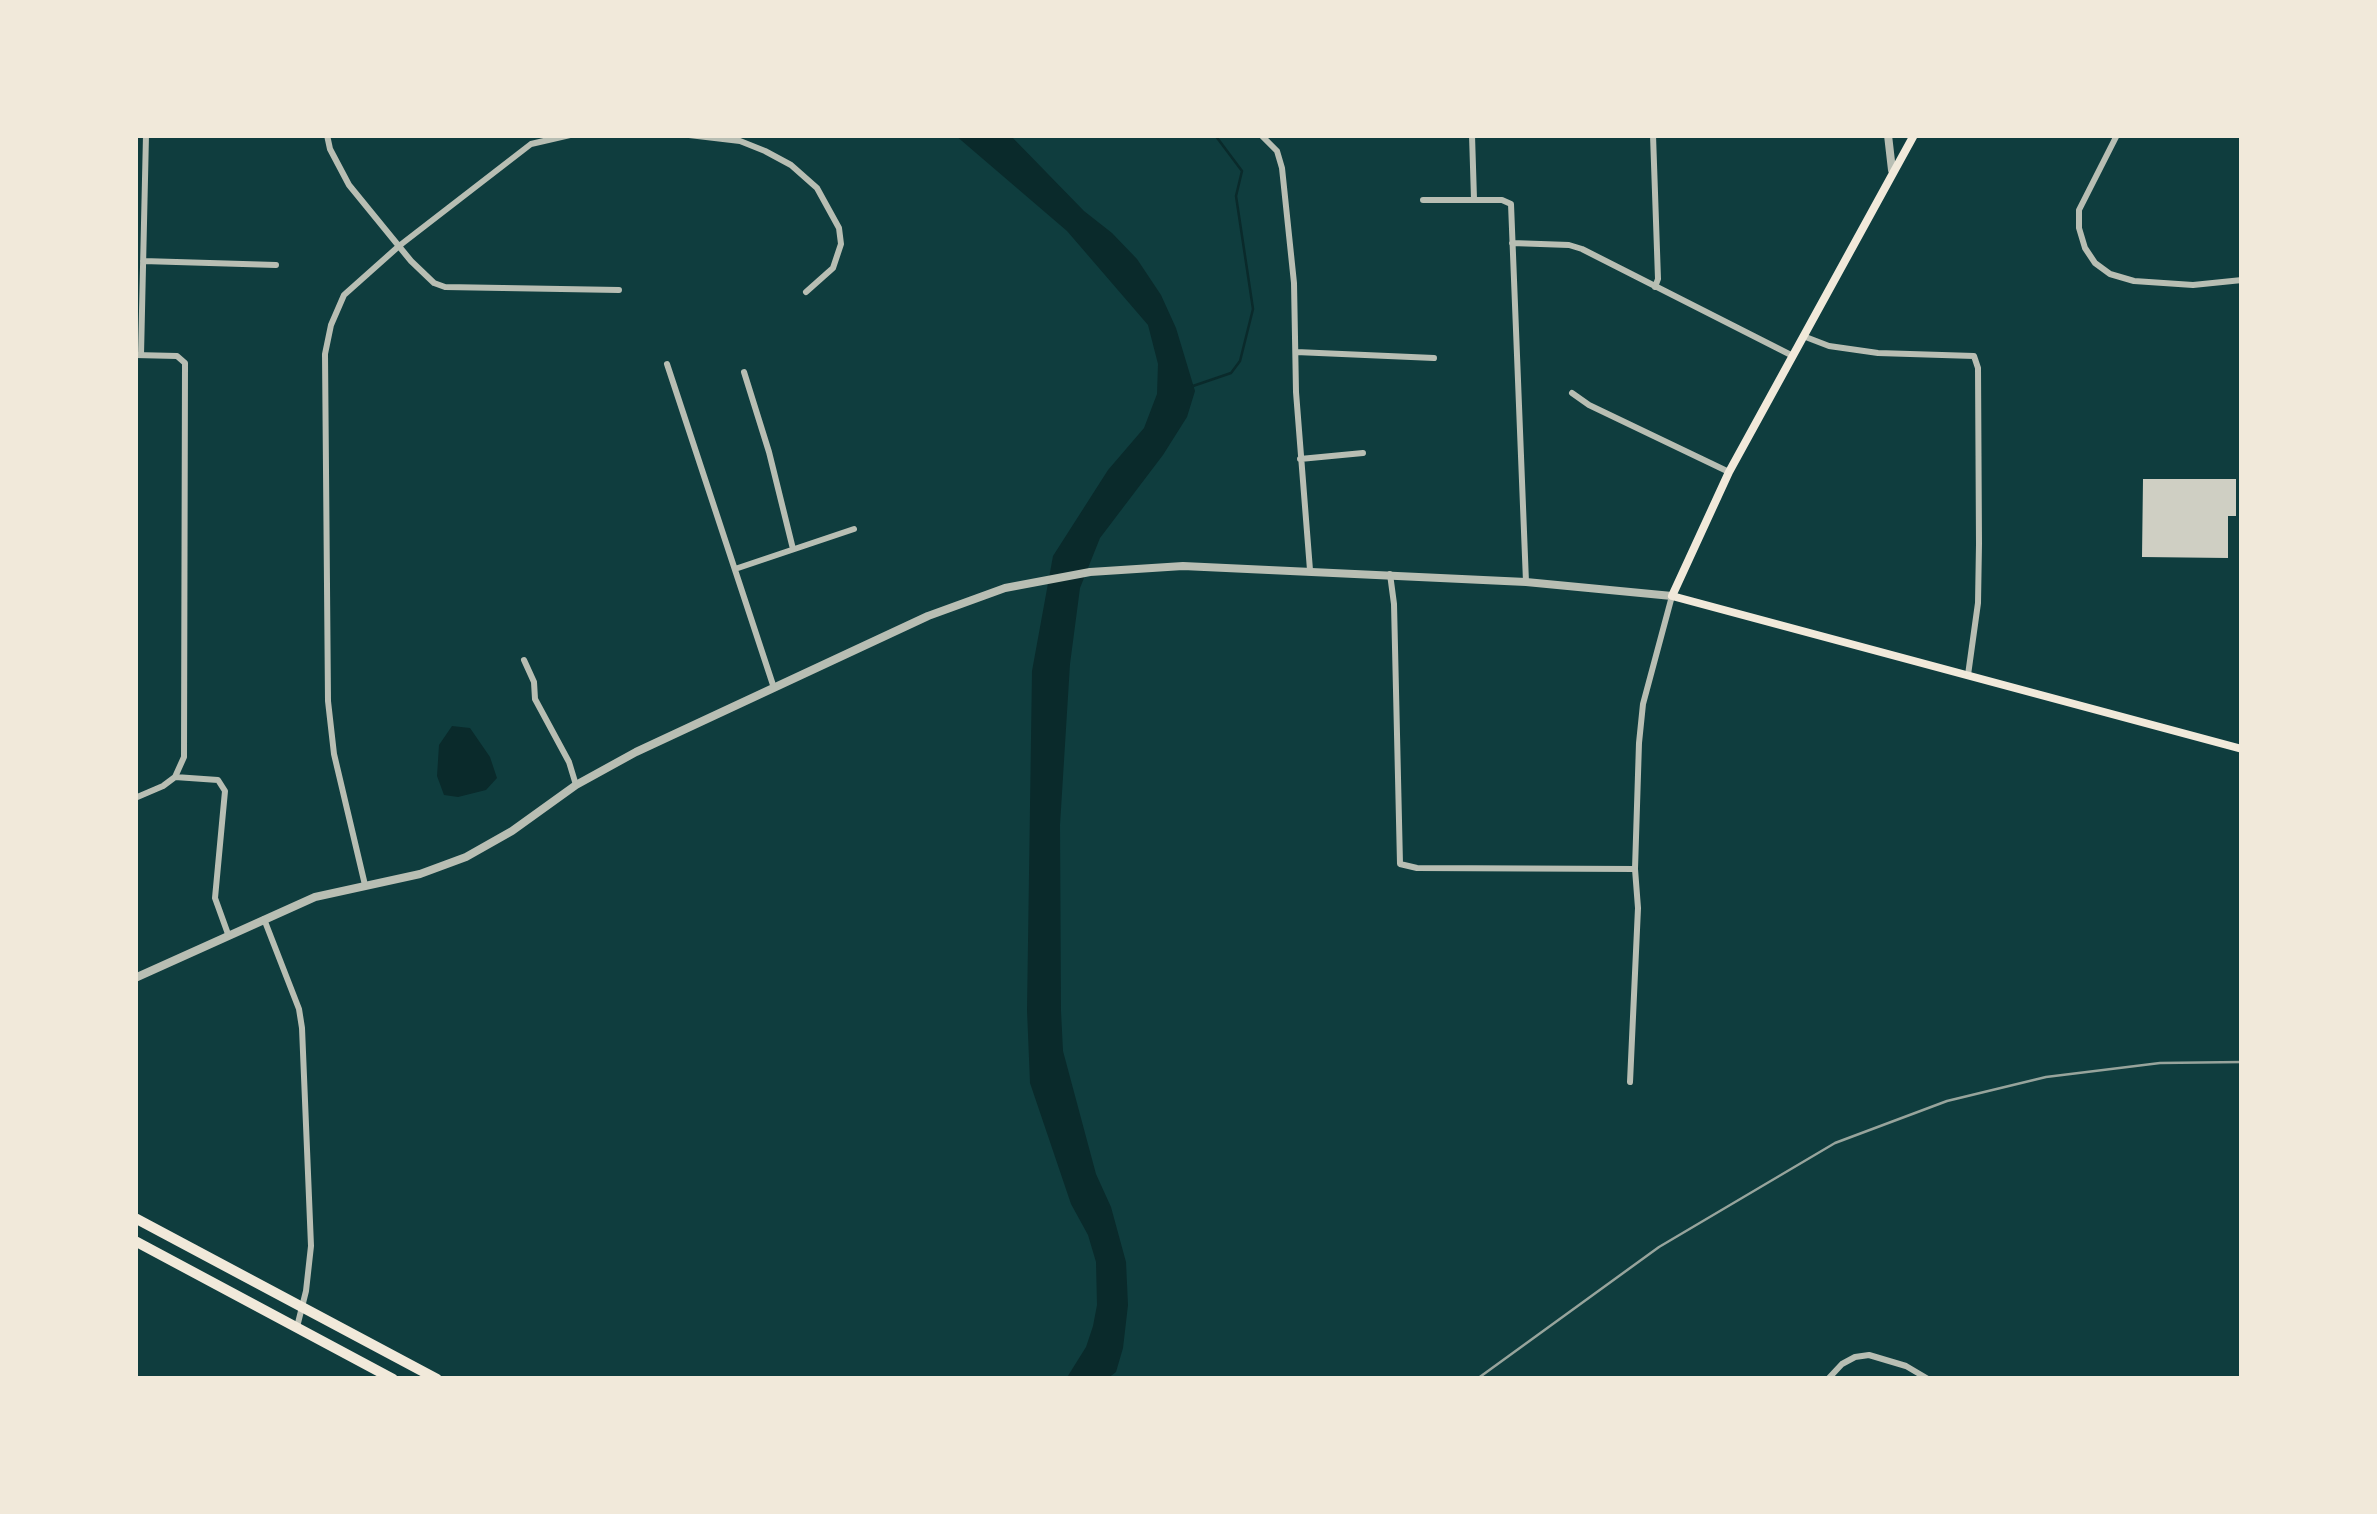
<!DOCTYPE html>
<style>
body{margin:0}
#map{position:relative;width:2377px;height:1514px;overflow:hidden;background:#0f3d3e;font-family:"Crimson Pro",serif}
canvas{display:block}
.frame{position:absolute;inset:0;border:138px solid #f1e9da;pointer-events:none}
</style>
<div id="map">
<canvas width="2377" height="1514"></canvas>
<div class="frame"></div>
</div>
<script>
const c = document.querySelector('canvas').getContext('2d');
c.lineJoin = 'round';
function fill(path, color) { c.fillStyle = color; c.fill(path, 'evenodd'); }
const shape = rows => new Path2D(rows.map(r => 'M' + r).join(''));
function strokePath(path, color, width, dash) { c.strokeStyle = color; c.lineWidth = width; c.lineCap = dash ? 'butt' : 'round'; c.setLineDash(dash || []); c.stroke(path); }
fill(shape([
 [955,135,1010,135,1084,211,1112,233,1137,259,1161,295,1176,328,1195,391,1187,417,1163,455,1100,538,1080,588,1070,664,1060,825,1061,1011,1063,1051,1096,1174,1111,1207,1126,1262,1128,1305,1123,1348,1116,1372,1107,1379,1066,1379,1086,1347,1093,1326,1097,1305,1096,1262,1088,1235,1071,1204,1030,1083,1027,1010,1032,671,1053,556,1108,470,1144,428,1157,394,1158,364,1148,325,1067,231],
 [452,726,470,728,490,757,497,778,486,790,458,797,444,795,437,776,439,745]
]), '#0a2a2b');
strokePath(shape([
 [1193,386,1231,373,1240,361,1253,309,1236,196,1242,171,1215,135]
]), '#0a2a2b', 2.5);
fill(shape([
 [2143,479,2236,479,2236,516,2228,516,2228,558,2142,557]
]), '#cfcfc3');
strokePath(shape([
 [327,135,330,149,349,185,411,261,434,283,445,287,619,290],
 [689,135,740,141,765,151,791,165,817,188,839,228,841,244,833,268,806,292],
 [1261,135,1277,151,1282,168,1294,283,1296,392,1310,570],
 [1472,135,1474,199],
 [1653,135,1658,279,1655,287],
 [2117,135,2079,210,2079,228,2085,248,2095,263,2110,274,2134,281,2193,285,2242,280],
 [1423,200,1502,200,1511,204,1526,582],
 [1512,243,1569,245,1582,249,1791,355],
 [143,261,276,265],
 [1803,336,1829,346,1878,353,1974,356,1978,368,1979,544,1978,603,1968,675],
 [1296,352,1434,358],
 [135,355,177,356,185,363,184,757,175,777],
 [141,355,146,135],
 [667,364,774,688],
 [744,372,769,452,793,549],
 [1572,393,1589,405,1729,472],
 [1300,459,1363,453],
 [735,569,854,529],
 [1390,574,1394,604,1400,864,1417,868,1635,869],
 [524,660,534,682,535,699,569,762,576,785],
 [135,798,163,786,175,777,218,780,225,791,215,898,228,934],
 [365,885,334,754,328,701,325,354,331,325,344,295,399,246,531,144,570,135],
 [264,919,299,1009,302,1028,311,1246,306,1291,297,1327],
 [1630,1082,1638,908,1635,869,1639,743,1643,704,1672,596],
 [1828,1379,1842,1364,1855,1357,1869,1355,1906,1366,1928,1379]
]), '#b8beb3', 6);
strokePath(shape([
 [1888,135,1892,170],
 [135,978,315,897,420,874,466,857,512,831,576,785,636,752,928,616,1005,588,1090,572,1183,566,1526,582,1672,596]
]), '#b8beb3', 8);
strokePath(shape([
 [1914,135,1729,472,1672,596,2242,749]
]), '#f1e9da', 8);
strokePath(shape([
 [135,1218,437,1379],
 [135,1241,393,1379]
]), '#f1e9da', 10);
strokePath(shape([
 [1477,1379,1659,1247,1835,1143,1947,1101,2046,1077,2160,1063,2242,1062]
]), '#97a49c', 2.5);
</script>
